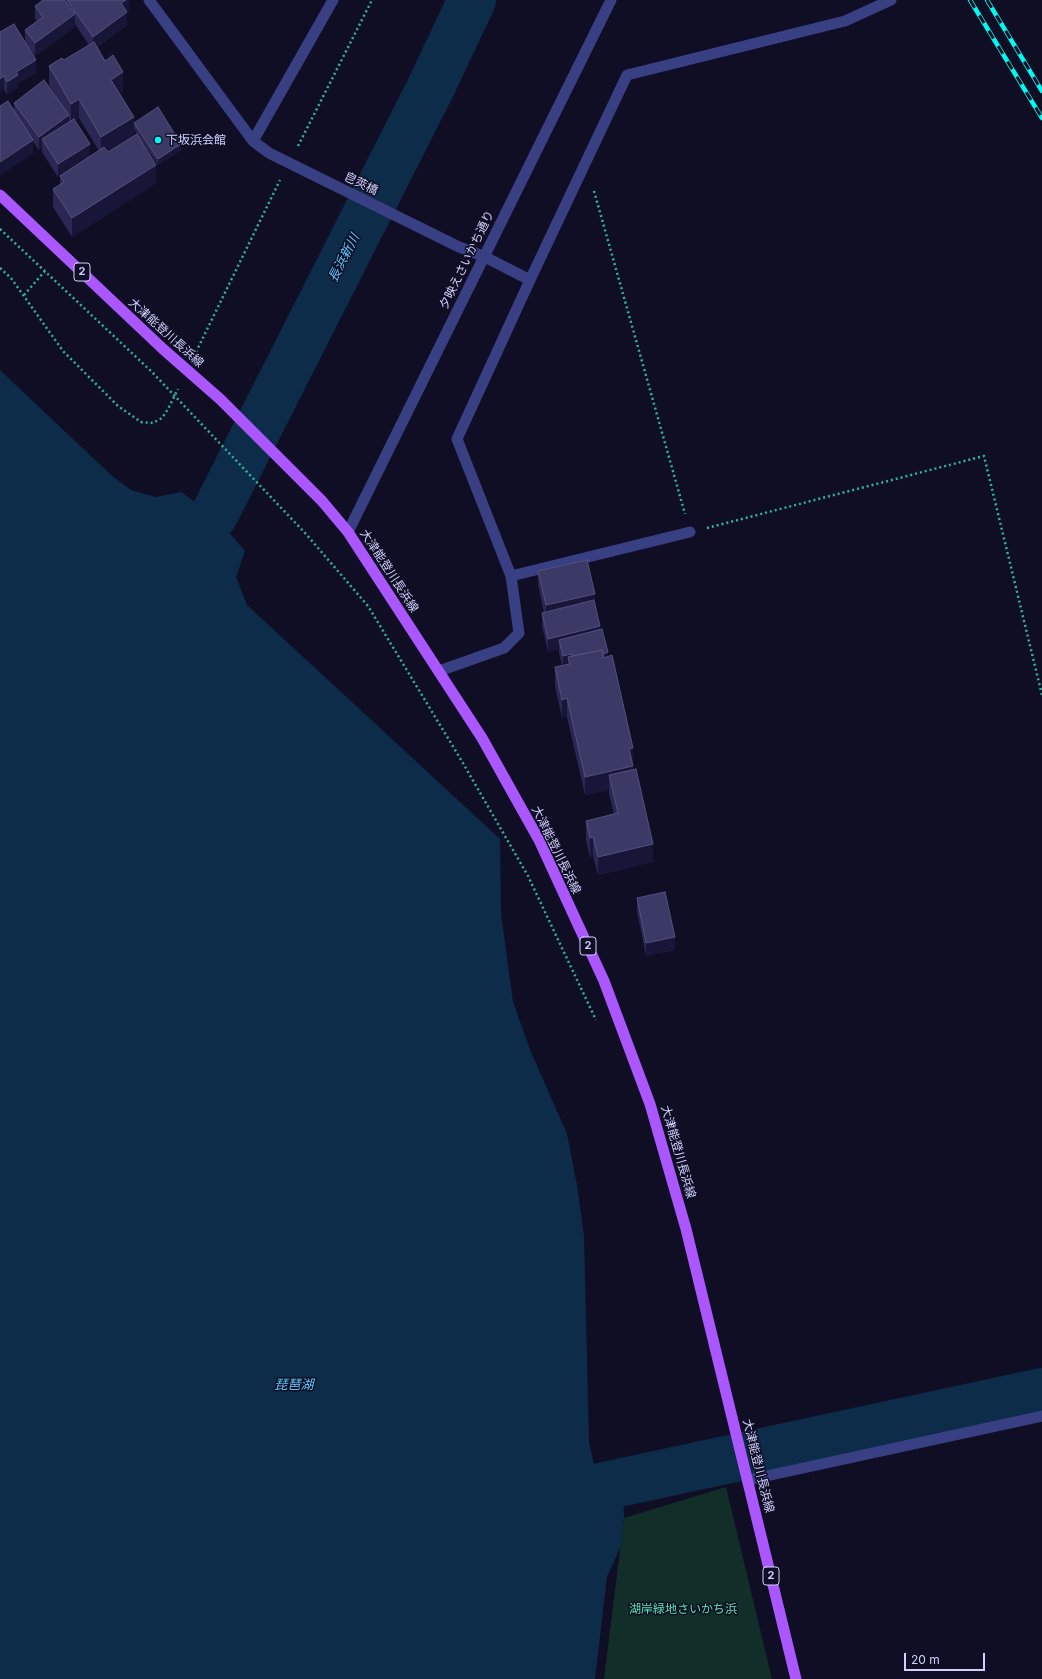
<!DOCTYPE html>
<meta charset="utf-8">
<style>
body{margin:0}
#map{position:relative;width:1042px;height:1679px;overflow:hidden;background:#0f0e24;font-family:Inter,sans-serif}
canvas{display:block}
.scale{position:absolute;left:904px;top:1653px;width:81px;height:18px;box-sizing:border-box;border:2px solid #d0d1ff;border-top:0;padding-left:5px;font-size:12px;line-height:14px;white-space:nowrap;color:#d0d1ff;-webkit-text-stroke:3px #0f0e24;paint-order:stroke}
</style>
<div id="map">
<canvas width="1042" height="1679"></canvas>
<div class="scale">20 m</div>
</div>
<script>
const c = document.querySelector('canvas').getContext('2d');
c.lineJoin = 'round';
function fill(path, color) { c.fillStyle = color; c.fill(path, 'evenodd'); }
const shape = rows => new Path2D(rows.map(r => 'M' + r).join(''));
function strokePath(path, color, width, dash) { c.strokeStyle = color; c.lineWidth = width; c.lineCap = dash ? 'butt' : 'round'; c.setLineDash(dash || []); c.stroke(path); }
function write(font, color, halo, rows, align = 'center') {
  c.font = font + ' Inter,"Noto Sans JP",sans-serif'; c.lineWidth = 3; c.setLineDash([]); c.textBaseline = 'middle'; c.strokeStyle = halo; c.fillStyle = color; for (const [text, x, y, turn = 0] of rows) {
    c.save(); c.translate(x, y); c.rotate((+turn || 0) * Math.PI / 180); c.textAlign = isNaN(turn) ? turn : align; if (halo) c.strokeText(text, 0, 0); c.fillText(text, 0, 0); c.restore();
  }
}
fill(shape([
 [726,1487,772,1679,604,1679,624,1518]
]), '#112e29');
fill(shape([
 [461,0,482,0,439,92,423,83],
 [0,370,111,475,131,490,156,497,181,492,214,515,245,551,236,577,247,605,500,839,501,913,513,1002,531,1052,567,1134,577,1185,584,1236,589,1442,595,1469,623,1481,624,1518,621,1546,607,1577,595,1679,0,1679]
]), '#0c2c49');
strokePath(shape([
 [170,566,214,515,431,87,472,0],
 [558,1496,1042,1392]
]), '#0c2c49', 48);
strokePath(shape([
 [298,146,372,0],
 [594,191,685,514],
 [0,229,152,372,306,534,368,606,460,758,528,876,596,1020],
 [0,268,11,278,63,351,118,406,141,422,153,423,162,418,168,409,178,389],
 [24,295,45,271],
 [196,352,280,180],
 [707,528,984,456,1042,695]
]), '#2eb69d', 2.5, [2, 3]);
strokePath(shape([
 [149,0,253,141,269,153,459,247,483,256,530,280,627,75,845,21,891,0],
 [253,141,333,0],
 [530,280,457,439,511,576,690,532],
 [439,671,504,648,519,633,511,576],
 [748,1480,1042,1416]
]), '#393f83', 11);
strokePath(shape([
 [348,532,611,0]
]), '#393f83', 11);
strokePath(shape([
 [0,195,163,349,220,399,322,501,348,532,482,738,539,840,604,981,650,1104,686,1229,796,1679]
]), '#ab57ff', 11);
const rail = shape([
 [970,0,1042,118],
 [987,0,1042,91]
]);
strokePath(rail, '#00fbf5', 4.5);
strokePath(rail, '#0f0e24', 3, [9]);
fill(shape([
 [43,0,129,0,129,11,127,12,127,25,97,47,123,91,120,93,134,123,181,150,158,165,134,129,107,152,156,183,72,237,53,207,53,189,60,185,60,176,58,177,42,152,42,147,39,150,33,142,33,153,0,175,0,106,14,110,14,103,56,96,49,85,49,66,64,60,89,45,75,24,75,27,35,56,25,43,36,73,18,83,18,87,7,95,4,89,0,92,0,32,25,42,25,30,37,21,35,19,35,6],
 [79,118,99,151,90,156,75,120],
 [538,571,595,606,600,630,608,657,633,764,633,770,653,862,598,875,593,856,590,857,586,840,586,821,614,814,609,794,609,790,585,795,567,717,562,718,555,686,555,667,562,666,559,653,559,649,548,652,542,626,542,613,544,613,538,584],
 [637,898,675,950,646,956,637,911]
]), '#2a2752');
fill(shape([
 [126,0,129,0,129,11,121,16,121,3],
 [127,12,127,25,93,49,93,37],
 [75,14,75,27,35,56,35,43],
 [36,60,36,73,18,83,18,87,7,95,7,82,16,72],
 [123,72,123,91,111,98,111,80],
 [4,76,4,89,0,92,0,79],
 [79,99,79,118,71,122,71,104],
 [69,115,69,127,42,139,42,147,39,150,39,137],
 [134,117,134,135,101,155,101,137],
 [33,140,33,153,0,175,0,162],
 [90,144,90,156,58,177,58,164],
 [181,144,181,150,158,165,158,159],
 [156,165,156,183,72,237,72,218],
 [595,594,595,607,546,618,546,605],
 [600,626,600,639,559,640,559,649,548,652,548,639],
 [608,652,608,665,573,661],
 [571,654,571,667,568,657,568,668,563,669,563,656],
 [567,698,567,717,562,718,562,700],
 [633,748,633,785,609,775,609,790,585,795,585,777,629,749],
 [593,837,593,856,590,857,590,838],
 [653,844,653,862,598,875,598,857],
 [675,937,675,950,646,956,646,943]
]), '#171538');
const building = shape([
 [43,0,64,0,75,14,35,43,25,30,43,17,35,6,43,0],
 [67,0,126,0,121,3,127,12,93,37,67,0],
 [14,24,36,60,16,72,18,75,7,82,4,76,0,79,0,32,14,24],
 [94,42,105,61,113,55,123,72,111,80,134,117,101,137,79,99,71,104,49,66,62,58,64,60,94,42],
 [44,80,69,115,39,137,14,103,44,80],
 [8,101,33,140,0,162,0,106,8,101],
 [158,107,181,144,158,159,134,123,158,107],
 [74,119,90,144,58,164,42,139,74,119],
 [137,134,156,165,72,218,53,189,64,182,60,176,104,147,108,152,137,134],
 [587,560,595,594,546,605,538,571,587,560],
 [594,600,600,626,548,639,542,613,594,600],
 [602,629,608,652,603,654,602,650,572,656,571,654,563,656,559,640,602,629],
 [602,650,604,658,612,655,633,748,629,749,633,766,585,777,567,698,562,700,555,667,570,664,568,657,602,650],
 [636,769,653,844,598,857,593,837,590,838,586,821,618,813,609,775,636,769],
 [665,892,675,937,646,943,637,898,665,892]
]);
fill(building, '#3b3965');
strokePath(building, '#53517d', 1);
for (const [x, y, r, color] of [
 [158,140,4,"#00fbf5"]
]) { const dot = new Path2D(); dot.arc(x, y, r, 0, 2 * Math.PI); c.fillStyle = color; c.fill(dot); strokePath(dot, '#0f0e24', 1.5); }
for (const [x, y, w] of [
 [82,272,16],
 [588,946,16],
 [771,1576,16]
]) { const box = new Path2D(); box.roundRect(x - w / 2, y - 9, w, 18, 3); c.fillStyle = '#0f0e24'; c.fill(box); strokePath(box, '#d0d1ff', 1); }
write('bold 11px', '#d0d1ff', null, [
 ["2",82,272],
 ["2",588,946],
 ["2",771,1576]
]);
write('12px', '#d0d1ff', '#0f0e24', [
 ["下坂浜会館",166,140]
], 'left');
write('12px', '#d0d1ff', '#0f0e24', [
 ["皀莢橋",361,184,26],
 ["夕映えさいかち通り",467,260,-64],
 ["大津能登川長浜線",166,333,42],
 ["大津能登川長浜線",389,571,57],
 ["大津能登川長浜線",556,850,64],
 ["大津能登川長浜線",678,1152,74],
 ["大津能登川長浜線",758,1466,76]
]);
write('12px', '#5be0ae', '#0f0e24', [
 ["湖岸緑地さいかち浜",683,1609]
]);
write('italic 13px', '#5ec9ff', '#0f0e24', [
 ["長浜新川",344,258,-63],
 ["琵琶湖",294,1385]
]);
</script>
